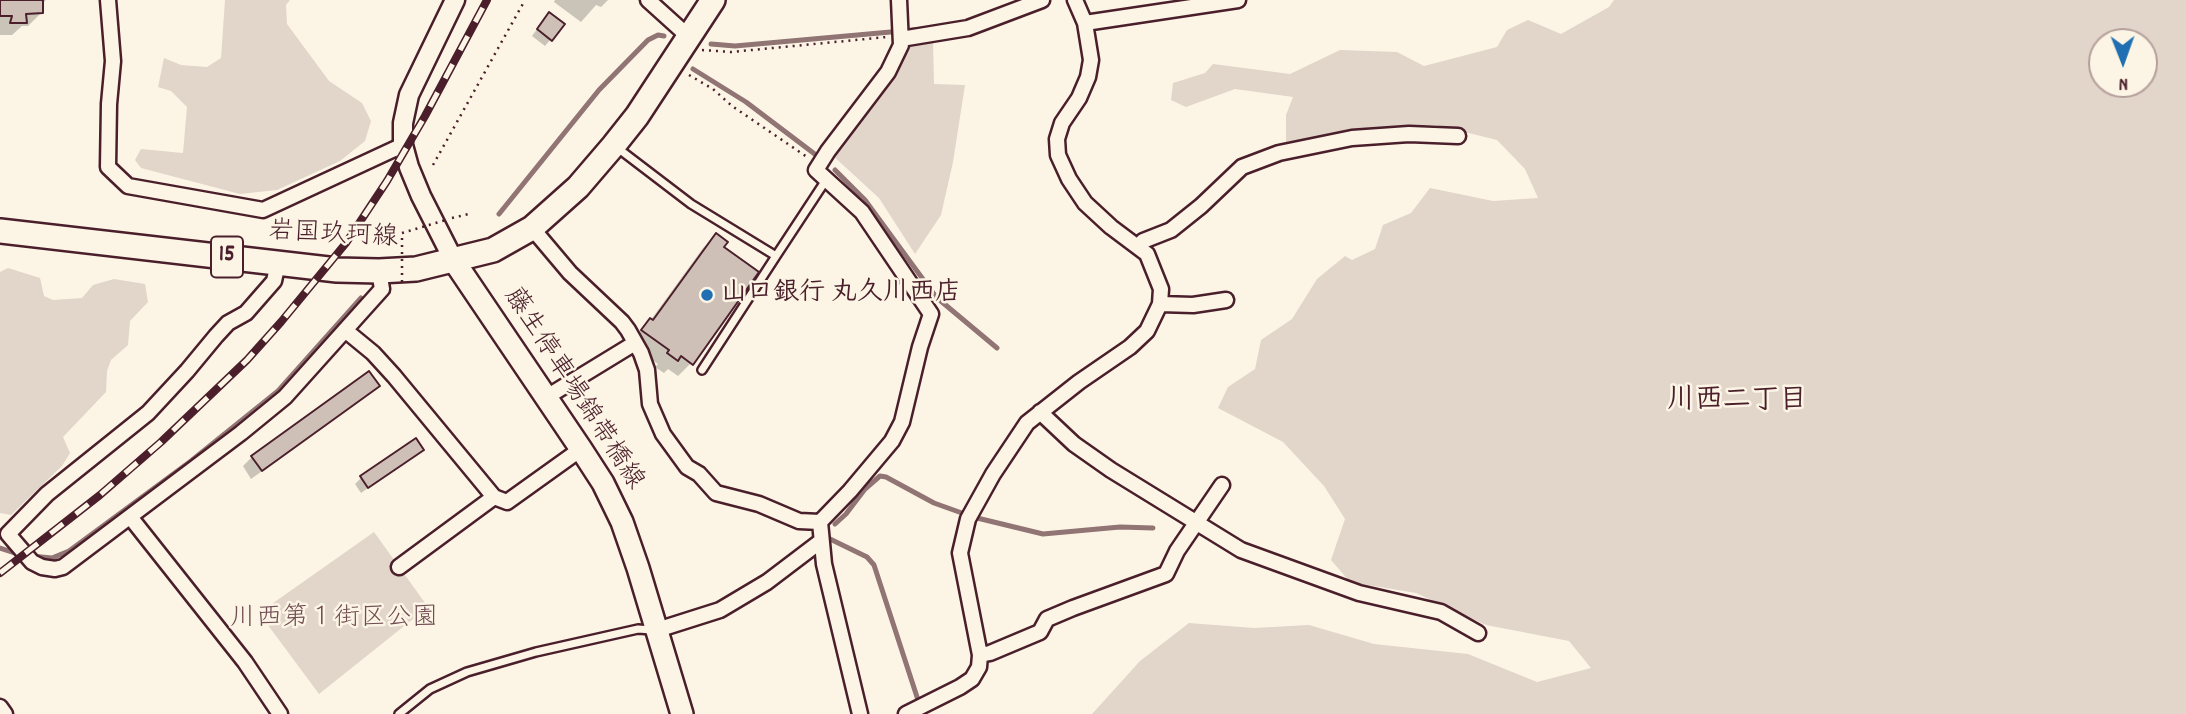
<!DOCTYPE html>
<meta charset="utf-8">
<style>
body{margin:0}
#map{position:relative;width:2186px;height:714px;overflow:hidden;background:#fcf5e5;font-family:Dekko,sans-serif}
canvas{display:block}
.north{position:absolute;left:2088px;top:28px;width:70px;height:70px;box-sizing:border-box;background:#fcf5e5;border:2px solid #b59f9b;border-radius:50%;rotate:179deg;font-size:19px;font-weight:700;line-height:28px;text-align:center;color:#4a1f2b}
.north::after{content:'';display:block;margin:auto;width:24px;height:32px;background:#1f6fb2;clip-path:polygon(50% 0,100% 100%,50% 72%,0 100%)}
</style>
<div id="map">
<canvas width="2186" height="714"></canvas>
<div class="north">N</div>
</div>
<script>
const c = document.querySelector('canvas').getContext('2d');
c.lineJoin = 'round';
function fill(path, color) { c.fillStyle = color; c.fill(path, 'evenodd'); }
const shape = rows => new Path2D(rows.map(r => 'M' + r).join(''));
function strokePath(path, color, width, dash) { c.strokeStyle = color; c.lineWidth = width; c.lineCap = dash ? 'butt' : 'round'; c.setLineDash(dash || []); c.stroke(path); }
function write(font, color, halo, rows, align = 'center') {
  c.font = font + ' Dekko,"Klee One",sans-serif'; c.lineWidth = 5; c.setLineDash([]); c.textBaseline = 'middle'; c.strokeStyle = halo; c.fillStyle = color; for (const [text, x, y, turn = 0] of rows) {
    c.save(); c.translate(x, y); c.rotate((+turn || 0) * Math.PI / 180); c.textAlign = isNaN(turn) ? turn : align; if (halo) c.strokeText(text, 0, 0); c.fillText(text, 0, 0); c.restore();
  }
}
fill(shape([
 [225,0,290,0,286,5,287,24,329,81,362,103,371,121,365,141,340,161,277,190,240,194,141,168,135,160,141,149,183,153,187,107,171,91,158,87,164,58,181,65,207,67,221,58],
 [1614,0,2186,0,2186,714,1092,714,1140,661,1189,623,1254,628,1309,625,1374,644,1468,654,1537,682,1591,668,1569,641,1486,625,1416,593,1350,582,1331,560,1345,519,1324,486,1283,442,1218,408,1228,387,1255,369,1261,340,1292,319,1317,279,1345,256,1352,260,1375,249,1383,225,1411,213,1430,188,1493,201,1538,198,1525,169,1497,140,1436,125,1362,129,1286,142,1286,115,1293,97,1235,89,1186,107,1171,100,1173,83,1205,73,1213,64,1290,74,1340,50,1397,52,1424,66,1497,47,1507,30,1528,20,1561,34,1609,7],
 [2102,42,2144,42,2144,84,2102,84],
 [913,41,933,41,934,84,965,85,953,162,941,215,915,254,879,198,831,154],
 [8,268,40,278,44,296,53,300,82,298,93,285,114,279,145,284,148,302,130,321,128,345,111,360,107,371,106,392,63,437,70,453,62,466,11,515,0,513,0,272],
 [374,532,428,607,319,694,259,613]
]), '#e2d5ca');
fill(shape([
 [0,0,46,0,41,5,41,13,28,26,22,26,12,35,0,35],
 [555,0,608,0,601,7,596,5,581,22,554,2],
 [543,21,551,39,545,46,532,36],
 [716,235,722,248,691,363,678,376,668,369,664,373,655,367,658,364,629,344,650,321,703,248],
 [378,386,368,395,251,479,243,466,252,457],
 [422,450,361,493,355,484,361,478]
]), '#0003');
strokePath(shape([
 [711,44,735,46,924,29],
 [693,69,746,102,816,155],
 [835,170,865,200,936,297,997,348],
 [499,214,599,90,648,40,658,35,664,36],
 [835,524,846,514,865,489,880,476,886,477,934,503,973,517,1043,534,1120,527,1153,528],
 [830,539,867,557,874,565,918,700],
 [0,548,21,555],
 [31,556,52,558,69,551,191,461,278,391,361,298]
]), '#917474', 5);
const building = shape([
 [0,0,43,0,43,13,26,14,27,23,10,23,12,16,0,16,0,0],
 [549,12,565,24,552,41,537,29,549,12],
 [716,233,728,242,724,247,759,272,693,365,681,356,678,361,667,353,669,350,641,330,650,318,653,320,716,233],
 [369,371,380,386,262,471,251,456,369,371],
 [416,438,424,450,368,488,360,476,416,438]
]);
fill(building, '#cfc0b7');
strokePath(building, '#4a1f2b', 2);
const service = shape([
 [615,146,691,204,776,256,826,180],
 [702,370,776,256],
 [399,714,430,689,467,672,536,652,638,629,652,630]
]);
const minor = shape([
 [108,0,113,61,109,104,108,167,128,186,263,210,403,145],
 [648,0,689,37],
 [1085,23,1238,0],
 [901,39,968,28,1042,0],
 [532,228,570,273,622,322,628,330,641,353,647,370,650,404,663,434,687,467,699,474,716,493,759,504,799,521,820,522,850,491,892,441,902,422,920,347,931,314,862,212,816,170,828,151,888,72,901,45,899,0],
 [1139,246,1143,241,1171,230,1201,206,1242,167,1279,153,1352,138,1409,134,1458,136],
 [278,263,274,281,246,313,228,323,216,336,187,371,148,413,47,494,8,534,32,562,42,567,55,569,63,567,241,433,285,397,382,289,379,271],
 [1160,304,1193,305,1226,300],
 [345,330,373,353,394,376,494,497,507,502,581,449],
 [545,398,635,343],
 [1040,412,1074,444,1111,470,1241,550,1359,593,1441,612,1478,633],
 [131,518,245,662,280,714],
 [820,522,824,564,860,714],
 [399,567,494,497],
 [657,630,720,610,767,582,821,541],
 [980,655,990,653,1040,632,1047,619,1073,608,1166,574,1177,551,1222,485],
 [0,707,5,714],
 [906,714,960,687,972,679,979,667,980,655,960,553,968,519,993,474,1027,423,1079,382,1130,347,1147,331,1160,304,1161,289,1147,254,1111,227,1085,203,1069,179,1058,155,1057,139,1062,123,1079,98,1088,77,1091,60,1085,23,1075,0]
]);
const tertiary = shape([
 [454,261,421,196,409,167,403,145,403,123,409,95,455,0]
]);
const secondary = shape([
 [454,261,581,449,603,483,622,522,638,568,682,714]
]);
const primary = shape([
 [0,231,337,270,379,271,416,269,493,250,532,228,578,187,614,145,637,116,713,0]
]);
strokePath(service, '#4a1f2b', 12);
strokePath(minor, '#4a1f2b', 19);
strokePath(tertiary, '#4a1f2b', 23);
strokePath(secondary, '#4a1f2b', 26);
strokePath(primary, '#4a1f2b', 28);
strokePath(shape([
 [702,50,731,52,887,37],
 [689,75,713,89,732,106,807,157],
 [433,165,525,0],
 [452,218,469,214]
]), '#4a1f2b', 2.5, [2, 5]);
strokePath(service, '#fcf5e5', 7);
strokePath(minor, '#fcf5e5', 14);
strokePath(tertiary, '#fcf5e5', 18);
strokePath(secondary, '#fcf5e5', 21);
strokePath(primary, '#fcf5e5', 23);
const rail = shape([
 [0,573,100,495,161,442,247,360,281,322,346,243,387,181,425,116,487,0]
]);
strokePath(rail, '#4a1f2b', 8);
strokePath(rail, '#fcf5e5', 5, [16]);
strokePath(shape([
 [402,282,402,233,449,219]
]), '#4a1f2b', 2.5, [2, 5]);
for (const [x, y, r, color] of [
 [707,295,7,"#1f6fb2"]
]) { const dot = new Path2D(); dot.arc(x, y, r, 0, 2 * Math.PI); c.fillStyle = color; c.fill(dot); strokePath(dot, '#fcf5e5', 2.5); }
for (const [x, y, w] of [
 [227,257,32]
]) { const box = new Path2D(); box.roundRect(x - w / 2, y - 20.5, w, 41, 5); c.fillStyle = '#fcf5e5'; c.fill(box); strokePath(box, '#4a1f2b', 2); }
write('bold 24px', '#4a1f2b', null, [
 ["15",227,257]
]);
write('26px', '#4a1f2b', '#fcf5e5', [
 ["岩国玖珂線",333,237,3],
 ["藤生停車場錦帯橋線",572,390,57]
]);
write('bold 26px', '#4a1f2b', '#fcf5e5', [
 ["山口銀行 丸久川西店",721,295]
], 'left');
write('26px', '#704c53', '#fcf5e5', [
 ["川西第１街区公園",334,620]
]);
write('bold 28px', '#4a1f2b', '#fcf5e5', [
 ["川西二丁目",1737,403]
]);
</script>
